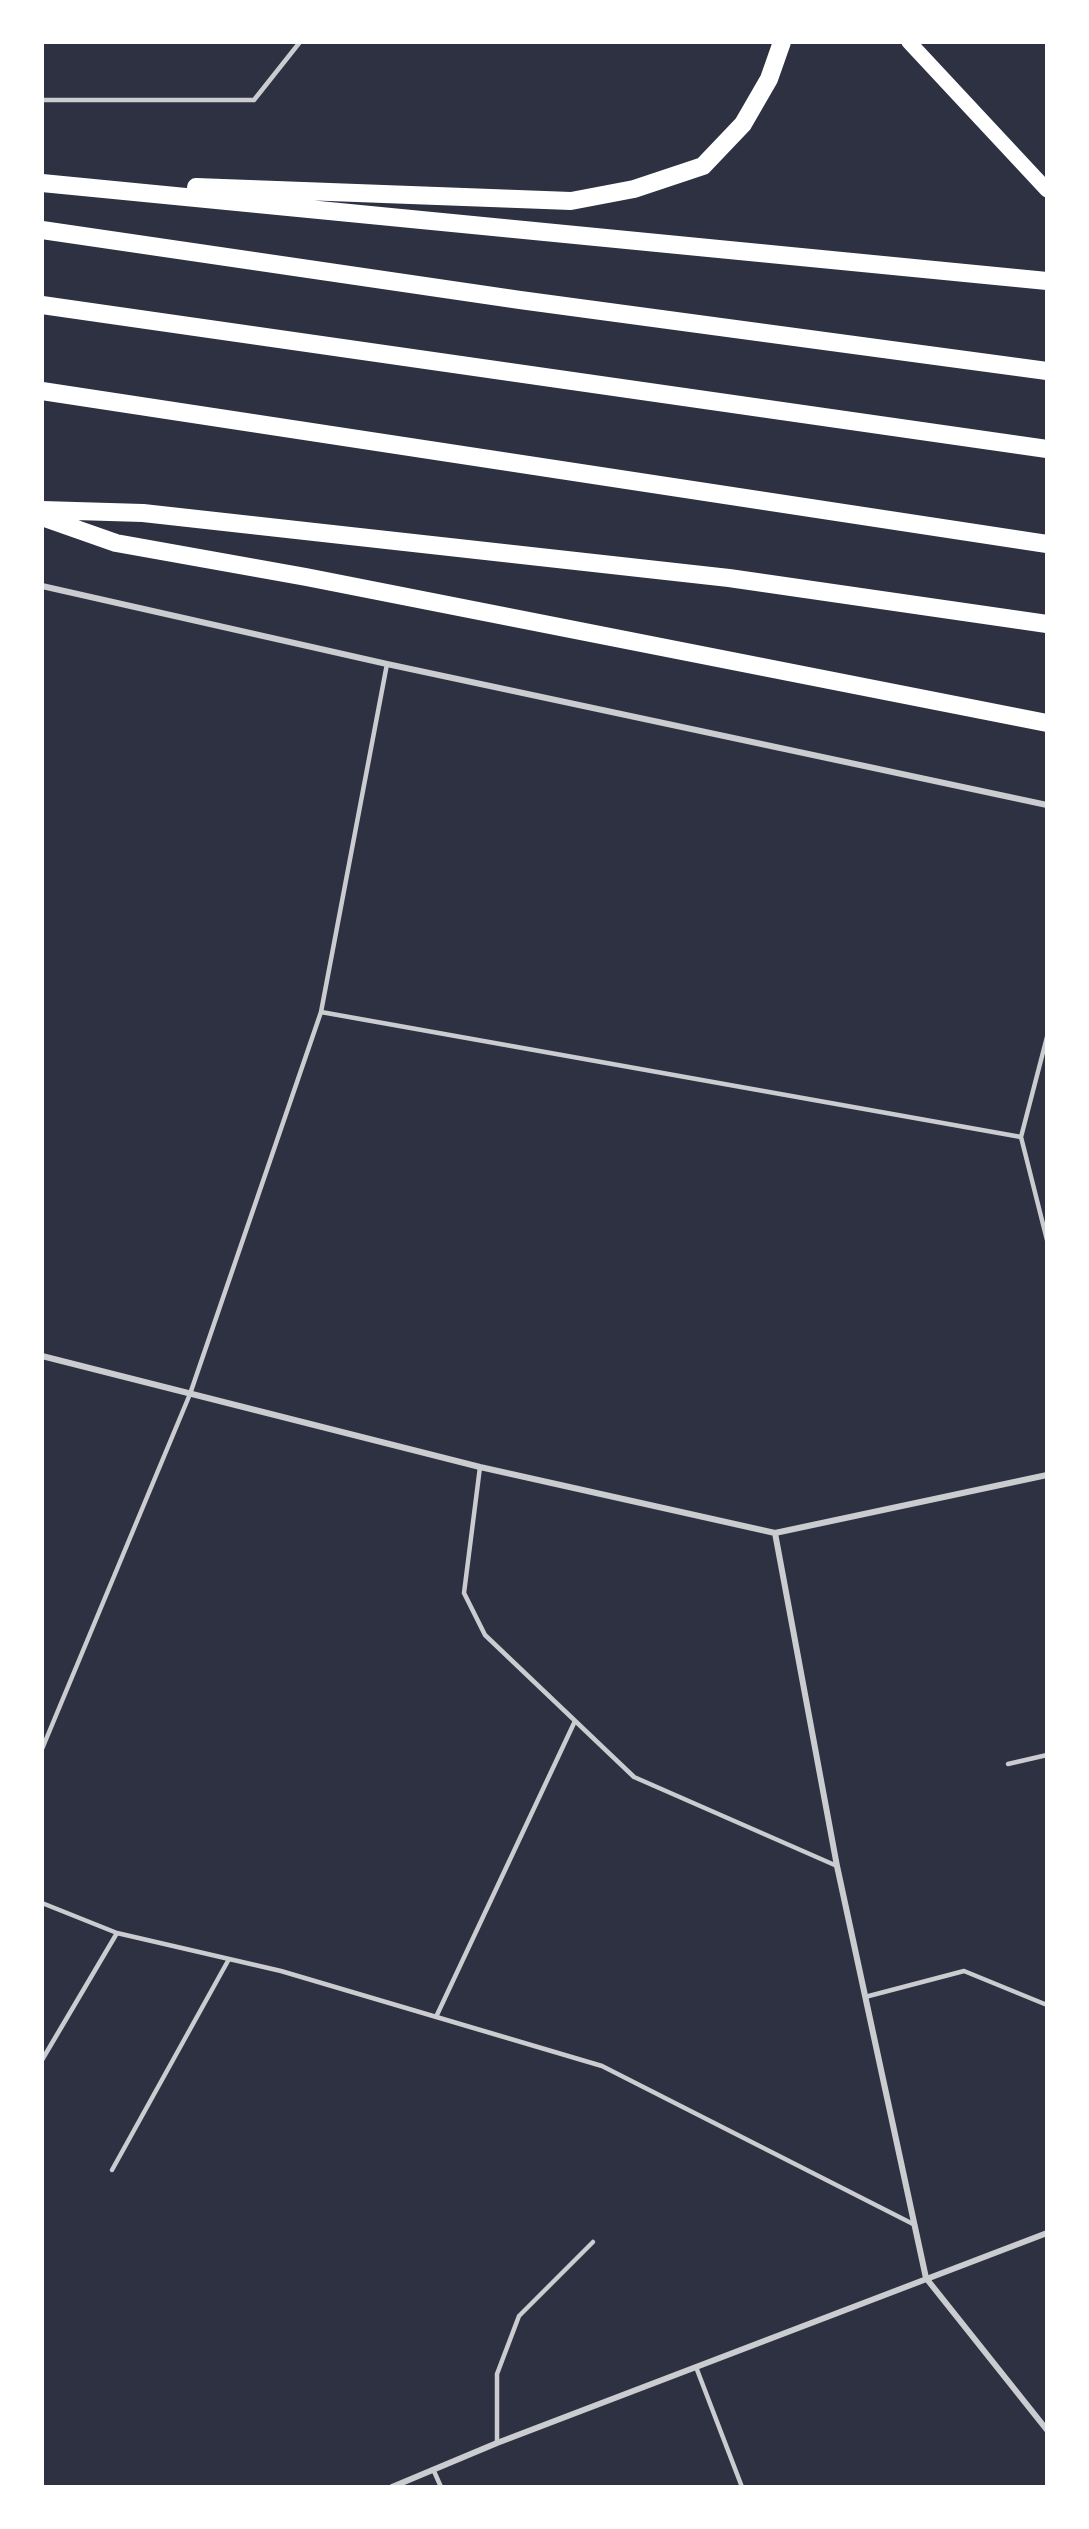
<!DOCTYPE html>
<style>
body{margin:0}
#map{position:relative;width:1089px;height:2529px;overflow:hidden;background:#2d3142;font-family:"Varela Round",sans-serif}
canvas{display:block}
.frame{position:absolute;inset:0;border:44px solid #fff;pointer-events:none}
</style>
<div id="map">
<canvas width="1089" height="2529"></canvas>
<div class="frame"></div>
</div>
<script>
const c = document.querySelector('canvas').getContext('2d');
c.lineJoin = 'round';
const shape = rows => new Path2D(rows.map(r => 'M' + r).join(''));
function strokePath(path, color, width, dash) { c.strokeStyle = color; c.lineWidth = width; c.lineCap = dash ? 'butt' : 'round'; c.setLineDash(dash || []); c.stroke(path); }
strokePath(shape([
 [42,100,254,100,300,42],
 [321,1012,1021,1137],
 [1047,1037,1021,1137,1047,1240],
 [480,1467,464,1593,485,1635,634,1777,837,1866],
 [42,1749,190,1394,321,1012,387,664],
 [1008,1764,1047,1755],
 [42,1903,117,1933,281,1971,602,2066,915,2225],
 [865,1997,964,1971,1047,2005],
 [436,2017,575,1721],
 [42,2060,117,1933],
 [112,2170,229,1959],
 [696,2367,742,2487],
 [497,2443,497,2374,519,2316,593,2242],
 [433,2469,441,2487]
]), '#caccd0', 4.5);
strokePath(shape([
 [42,586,387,664,1047,805],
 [42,1356,480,1467,775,1533,1047,1475],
 [775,1533,837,1866,926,2278,1047,2430],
 [392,2487,497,2443,1047,2233]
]), '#caccd0', 6);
strokePath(shape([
 [909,42,1047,190]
]), '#fff', 15);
strokePath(shape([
 [42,183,1047,281],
 [196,187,571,201,634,189,703,166,743,124,769,79,782,42],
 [42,230,520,300,1047,371],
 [42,305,1047,449],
 [42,391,1047,544],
 [42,510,143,513,729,578,1047,624],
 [42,517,116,543,306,577,1047,723]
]), '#fff', 18);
</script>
